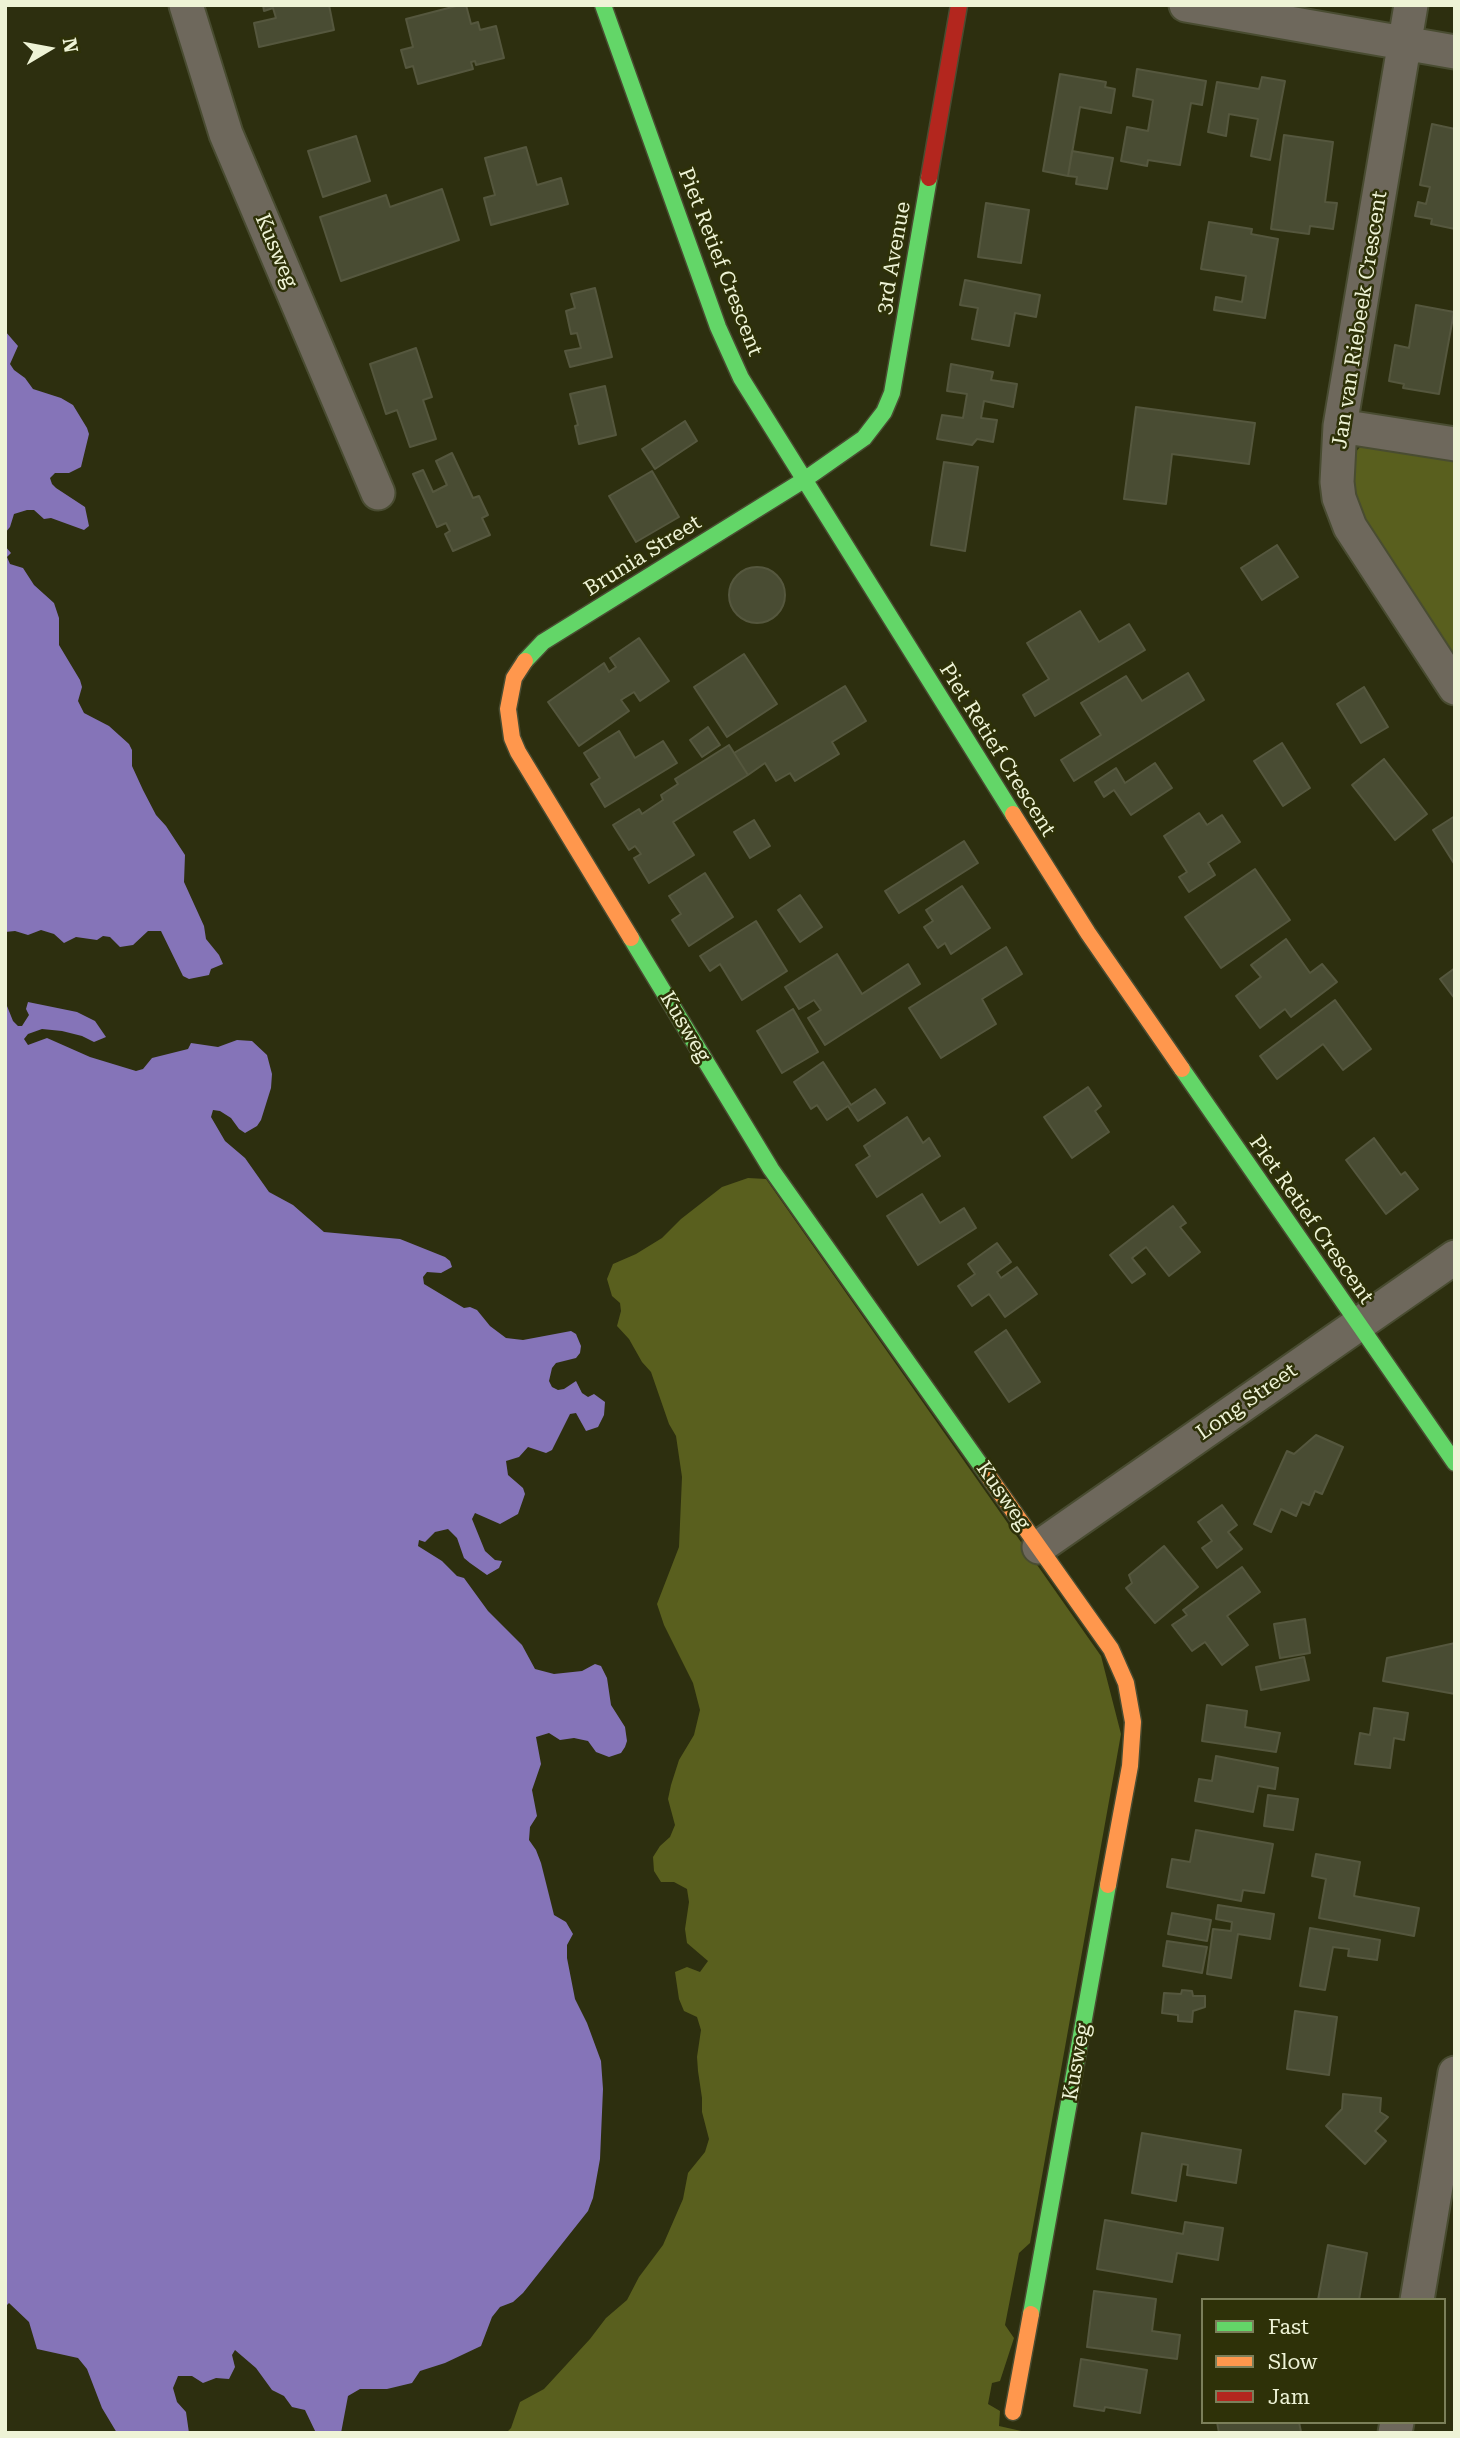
<!DOCTYPE html>
<style>
body{margin:0}
#map{position:relative;width:1460px;height:2438px;overflow:hidden;background:#2d2f0f;font-family:"Roboto Serif",serif}
canvas{display:block}
.frame{position:absolute;inset:0;border:7px solid #eef3d6;pointer-events:none}
.legend{position:absolute;left:1201px;top:2298px;width:245px;height:126px;box-sizing:border-box;background:#2e3108;border:2px solid #7b7f5a;margin:0;padding:9px 12px;list-style:none;font-size:21px;color:#eef3d6}
.legend li{display:flex;align-items:center;gap:14px;height:35px}
.legend b{width:35px;border:2px solid #7b7f5a}
.north{position:absolute;left:14px;top:14px;width:70px;height:70px;-webkit-text-stroke:5px #2e3108;paint-order:stroke;rotate:80deg;font-size:19px;font-weight:700;line-height:28px;text-align:center;color:#eef3d6}
.north::after{content:'';display:block;margin:auto;width:24px;height:32px;background:#eef3d6;clip-path:polygon(50% 0,100% 100%,50% 72%,0 100%)}
</style>
<div id="map">
<canvas width="1460" height="2438"></canvas>
<div class="frame"></div>
<ul class="legend">
<li><b style="height:9px;background:#63d668"></b>Fast</li>
<li><b style="height:9px;background:#ff974d"></b>Slow</li>
<li><b style="height:9px;background:#b3261e"></b>Jam</li>
</ul>
<div class="north">N</div>
</div>
<script>
const c = document.querySelector('canvas').getContext('2d');
c.lineJoin = 'round';
function fill(path, color) { c.fillStyle = color; c.fill(path, 'evenodd'); }
const shape = rows => new Path2D(rows.map(r => 'M' + r).join(''));
function strokePath(path, color, width, dash) { c.strokeStyle = color; c.lineWidth = width; c.lineCap = dash ? 'butt' : 'round'; c.setLineDash(dash || []); c.stroke(path); }
function write(font, color, halo, rows, align = 'center') {
  c.font = font + ' "Roboto Serif",serif'; c.lineWidth = 5; c.setLineDash([]); c.textBaseline = 'middle'; c.strokeStyle = halo; c.fillStyle = color; for (const [text, x, y, turn = 0] of rows) {
    c.save(); c.translate(x, y); c.rotate((+turn || 0) * Math.PI / 180); c.textAlign = isNaN(turn) ? turn : align; if (halo) c.strokeText(text, 0, 0); c.fillText(text, 0, 0); c.restore();
  }
}
fill(shape([
 [1369,442,1455,451,1455,669,1360,529,1351,492,1353,455,1360,447],
 [748,1178,766,1179,1101,1656,1121,1734,1030,2243,1019,2253,1005,2325,1014,2338,1000,2381,992,2383,988,2404,1000,2411,999,2426,1030,2433,506,2433,511,2428,520,2402,544,2389,590,2339,606,2318,627,2300,639,2277,663,2245,683,2199,688,2173,705,2152,709,2139,702,2112,702,2098,698,2071,697,2057,701,2030,697,2017,684,2011,679,1999,675,1972,687,1967,700,1972,708,1961,687,1943,685,1929,689,1902,687,1889,674,1882,661,1882,654,1871,653,1857,660,1846,670,1837,675,1825,668,1799,671,1785,679,1760,694,1735,700,1710,693,1683,664,1625,657,1604,679,1547,682,1477,676,1436,669,1424,651,1372,642,1362,629,1339,617,1326,621,1311,620,1303,612,1296,607,1279,613,1264,636,1254,662,1238,681,1219,722,1187]
]), '#595f1e');
fill(shape([
 [5,331,18,346,10,364,14,370,25,378,33,389,61,398,73,405,87,428,89,434,81,467,69,473,55,473,50,478,52,484,56,488,85,507,89,526,84,530,51,518,44,519,34,510,27,510,14,514,10,527,5,533],
 [5,546,11,553,7,557,10,564,23,568,34,585,54,603,59,618,59,645,80,680,82,687,78,701,84,713,109,726,129,744,132,750,132,766,143,790,156,815,166,826,185,855,184,882,204,926,206,939,219,955,223,964,211,969,209,975,189,979,183,976,161,931,148,931,133,945,120,947,110,937,103,936,97,940,76,937,64,943,54,934,41,930,28,935,15,931,5,932],
 [5,1001,13,1021,18,1026,22,1026,29,1015,26,1009,28,1002,77,1012,95,1021,106,1037,94,1042,82,1036,62,1031,42,1029,28,1034,24,1039,28,1045,47,1038,90,1057,136,1071,143,1069,152,1058,188,1049,191,1043,218,1047,237,1040,252,1041,267,1055,272,1074,271,1088,261,1120,257,1126,245,1133,239,1129,231,1118,220,1111,213,1110,211,1117,225,1141,245,1158,269,1192,293,1205,324,1232,400,1239,445,1257,450,1261,452,1267,441,1273,427,1272,423,1277,424,1284,464,1308,470,1307,477,1310,490,1326,506,1338,523,1340,571,1331,576,1334,581,1346,580,1353,576,1358,556,1363,552,1368,549,1381,552,1387,558,1390,564,1389,576,1381,582,1393,588,1397,594,1394,605,1402,604,1415,598,1427,586,1431,576,1413,570,1414,552,1450,546,1453,528,1447,519,1457,506,1461,508,1475,523,1488,525,1494,518,1514,500,1524,475,1513,472,1519,485,1551,495,1560,502,1561,499,1568,487,1575,470,1563,464,1558,457,1538,448,1529,435,1532,425,1542,419,1540,418,1546,442,1561,457,1576,464,1578,488,1611,522,1645,535,1669,554,1674,582,1671,595,1664,601,1666,607,1678,611,1705,625,1727,627,1741,625,1747,621,1753,609,1757,596,1752,588,1741,574,1738,560,1740,549,1733,536,1737,541,1764,532,1790,537,1816,530,1827,529,1840,536,1850,541,1863,554,1915,566,1922,573,1934,567,1945,567,1958,575,1999,587,2023,601,2061,603,2089,600,2159,593,2198,588,2211,523,2293,513,2302,500,2307,492,2317,481,2346,445,2363,420,2371,412,2383,387,2389,360,2389,348,2396,341,2433,316,2433,305,2410,292,2407,284,2396,272,2390,256,2368,235,2350,232,2355,235,2367,229,2379,216,2378,203,2383,192,2376,178,2376,173,2388,177,2402,186,2412,189,2433,117,2433,102,2408,87,2369,78,2358,37,2349,29,2322,9,2303,5,2307]
]), '#8574b8');
const building = shape([
 [263,5,329,5,334,30,259,47,254,23,276,18,273,8,264,11,263,5],
 [460,5,466,5,471,24,478,22,480,30,496,26,504,58,476,65,475,61,471,62,473,69,418,84,413,66,406,68,401,50,413,47,406,19,460,5],
 [1137,69,1206,81,1202,105,1191,103,1180,165,1148,160,1147,166,1121,161,1127,127,1148,131,1153,100,1133,96,1137,69],
 [1060,74,1106,82,1105,87,1115,89,1111,113,1080,107,1068,176,1043,171,1060,74],
 [1262,77,1285,81,1270,160,1251,156,1258,119,1229,114,1226,136,1208,132,1217,82,1259,89,1262,77],
 [1432,124,1455,129,1455,229,1431,224,1432,219,1415,216,1418,202,1426,204,1430,187,1420,185,1432,124],
 [1284,135,1333,142,1325,202,1337,203,1333,229,1310,226,1309,234,1271,229,1284,135],
 [356,136,370,181,323,197,308,151,356,136],
 [526,147,537,185,561,178,568,204,491,225,484,198,495,195,485,158,526,147],
 [1072,151,1113,158,1107,189,1076,184,1077,177,1068,176,1072,151],
 [442,189,459,240,341,281,320,217,386,195,390,207,442,189],
 [986,203,1029,210,1021,263,978,257,986,203],
 [1209,222,1252,229,1251,234,1278,239,1265,318,1214,310,1216,297,1242,302,1246,276,1201,269,1209,222],
 [965,280,1040,295,1036,317,1015,313,1009,346,972,339,978,308,960,305,965,280],
 [595,288,612,357,570,367,565,351,581,348,577,333,571,334,566,311,575,308,571,294,595,288],
 [1416,305,1454,312,1439,394,1403,388,1404,384,1389,381,1395,345,1409,348,1416,305],
 [416,348,432,397,423,400,436,439,410,447,397,410,386,414,370,364,416,348],
 [951,364,993,372,991,380,1017,384,1013,407,984,401,981,418,997,420,993,442,977,439,972,445,937,439,942,415,963,418,967,394,947,391,951,364],
 [605,386,616,435,579,444,575,426,578,425,570,394,605,386],
 [1136,407,1255,423,1249,464,1172,454,1166,504,1124,499,1136,407],
 [685,421,697,441,655,469,642,449,685,421],
 [452,453,473,498,479,496,488,515,482,518,490,535,453,551,445,534,450,531,446,523,437,527,413,474,423,470,433,492,447,485,436,461,452,453],
 [944,462,978,467,965,551,931,545,944,462],
 [652,471,679,517,636,542,609,496,652,471],
 [1277,545,1298,577,1262,600,1241,568,1277,545],
 '729 595a28 28 0 1 1 56 0a28 28 0 1 1-56 0Z',
 [1080,611,1099,642,1129,624,1145,650,1035,716,1023,695,1049,679,1027,643,1080,611],
 [639,638,669,681,640,701,634,692,621,700,629,711,579,746,548,702,604,663,609,672,616,667,610,658,639,638],
 [744,654,777,704,727,737,694,687,744,654],
 [1188,673,1204,700,1074,781,1061,760,1101,735,1081,703,1126,676,1142,701,1188,673],
 [845,686,866,721,832,742,839,754,795,781,790,773,776,781,765,763,748,775,734,753,845,686],
 [1364,687,1388,727,1361,743,1337,704,1364,687],
 [708,727,720,745,702,757,690,740,708,727],
 [619,731,635,758,663,741,677,763,605,807,591,784,600,778,584,753,619,731],
 [1282,743,1310,788,1283,806,1254,761,1282,743],
 [729,745,748,775,673,822,694,855,649,883,634,858,641,854,635,846,629,850,613,825,639,809,642,814,663,800,661,795,678,784,675,779,729,745],
 [1384,759,1427,814,1395,840,1352,785,1384,759],
 [1155,763,1172,788,1131,815,1114,790,1104,797,1095,782,1116,768,1125,783,1155,763],
 [1199,813,1207,825,1222,815,1240,842,1208,863,1215,875,1189,892,1179,877,1187,872,1164,836,1199,813],
 [1455,816,1455,865,1433,830,1455,816],
 [754,820,770,846,750,858,734,832,754,820],
 [964,841,978,863,899,913,885,891,964,841],
 [1255,869,1290,920,1221,968,1185,917,1255,869],
 [705,873,733,917,689,946,672,920,681,914,669,896,705,873],
 [962,886,990,928,951,954,945,943,938,948,924,927,933,921,926,910,962,886],
 [800,895,822,927,800,942,778,910,800,895],
 [756,921,787,971,742,1000,720,964,710,971,700,956,756,921],
 [1286,939,1310,973,1322,964,1337,982,1291,1017,1285,1009,1260,1028,1236,996,1261,977,1251,965,1286,939],
 [1006,947,1022,974,982,999,996,1024,941,1058,909,1008,1006,947],
 [837,954,862,994,908,964,920,984,825,1045,808,1018,821,1010,814,1000,799,1009,785,987,837,954],
 [1455,968,1455,999,1440,979,1455,968],
 [1335,1000,1371,1049,1343,1070,1323,1044,1277,1079,1260,1056,1335,1000],
 [793,1009,818,1052,782,1073,757,1031,793,1009],
 [823,1062,851,1105,875,1089,885,1103,858,1121,848,1106,827,1120,817,1105,811,1109,794,1082,823,1062],
 [1088,1087,1101,1106,1095,1111,1109,1132,1072,1158,1044,1117,1088,1087],
 [907,1117,923,1143,929,1138,940,1156,877,1197,856,1165,870,1156,864,1146,907,1117],
 [1374,1138,1401,1175,1405,1172,1418,1189,1386,1214,1346,1160,1374,1138],
 [922,1194,940,1223,964,1208,976,1228,918,1265,887,1216,922,1194],
 [1173,1206,1186,1223,1180,1227,1200,1252,1169,1276,1146,1247,1132,1258,1145,1274,1132,1283,1110,1255,1173,1206],
 [997,1243,1011,1262,997,1272,1001,1278,1017,1267,1037,1294,1005,1317,989,1294,972,1306,958,1286,975,1274,968,1264,997,1243],
 [1006,1330,1040,1382,1009,1402,975,1352,1006,1330],
 [1316,1435,1343,1447,1322,1494,1315,1491,1309,1505,1302,1502,1296,1516,1281,1509,1271,1532,1254,1524,1287,1451,1294,1454,1316,1435],
 [1222,1505,1237,1525,1228,1532,1242,1549,1217,1568,1202,1548,1212,1541,1198,1522,1222,1505],
 [1164,1546,1198,1587,1155,1623,1126,1588,1132,1583,1129,1575,1164,1546],
 [1242,1567,1260,1592,1227,1616,1248,1645,1222,1665,1205,1642,1192,1651,1172,1625,1187,1615,1183,1610,1242,1567],
 [1305,1619,1310,1653,1280,1658,1274,1624,1305,1619],
 [1455,1643,1455,1694,1383,1681,1387,1658,1455,1643],
 [1304,1657,1309,1680,1261,1690,1256,1667,1304,1657],
 [1207,1705,1247,1711,1245,1727,1280,1733,1276,1752,1202,1741,1207,1705],
 [1374,1708,1408,1713,1404,1740,1394,1738,1390,1768,1355,1764,1360,1733,1370,1735,1374,1708],
 [1216,1756,1278,1768,1275,1789,1258,1786,1253,1812,1195,1801,1199,1779,1212,1781,1216,1756],
 [1268,1795,1298,1799,1293,1830,1264,1826,1268,1795],
 [1196,1830,1273,1844,1264,1893,1243,1890,1241,1901,1167,1887,1172,1859,1190,1862,1196,1830],
 [1316,1854,1360,1862,1354,1896,1419,1908,1414,1936,1319,1918,1326,1879,1312,1876,1316,1854],
 [1218,1905,1274,1914,1270,1939,1238,1934,1231,1978,1207,1974,1213,1929,1231,1931,1232,1922,1216,1919,1218,1905],
 [1172,1913,1211,1920,1207,1941,1168,1934,1172,1913],
 [1310,1928,1380,1940,1377,1960,1348,1956,1349,1949,1333,1947,1325,1990,1300,1986,1310,1928],
 [1167,1941,1207,1947,1202,1973,1163,1966,1167,1941],
 [1182,1990,1192,1991,1193,1996,1205,1996,1205,2007,1193,2011,1192,2022,1178,2021,1178,2015,1162,2013,1164,1993,1181,1994,1182,1990],
 [1295,2011,1337,2017,1329,2075,1287,2069,1295,2011],
 [1343,2094,1381,2098,1380,2112,1388,2117,1375,2131,1386,2141,1365,2164,1326,2126,1342,2109,1343,2094],
 [1142,2133,1241,2150,1236,2183,1187,2175,1188,2165,1182,2164,1176,2201,1132,2193,1142,2133],
 [1105,2220,1183,2234,1185,2222,1223,2228,1218,2260,1177,2253,1172,2282,1097,2269,1105,2220],
 [1328,2245,1367,2253,1359,2300,1318,2300,1328,2245],
 [1094,2291,1156,2299,1152,2331,1180,2335,1177,2359,1087,2347,1094,2291],
 [1081,2359,1147,2370,1140,2413,1105,2407,1104,2411,1074,2406,1081,2359],
 [1217,2422,1299,2422,1301,2432,1219,2433,1217,2422]
]);
fill(building, '#494c33');
strokePath(building, '#55573e', 2);
const street = shape([
 [186,5,226,134,378,493],
 [1186,5,1455,52],
 [1411,5,1340,426,1337,482,1339,498,1350,527,1455,688],
 [1340,426,1455,444],
 [1039,1547,1455,1257],
 [1417,2300,1455,2073],
 [1395,2433,1397,2422]
]);
const fast = shape([
 [603,5,718,327,741,378,1013,814],
 [525,661,543,642,804,480,864,438,884,412,892,393,929,178],
 [631,938,771,1169,987,1474],
 [1182,1069,1455,1463],
 [1031,2314,1108,1885]
]);
const slow = shape([
 [525,661,514,678,508,709,512,738,518,752,631,938],
 [1013,814,1088,933,1182,1069],
 [987,1474,1111,1649,1126,1683,1133,1722,1130,1766,1108,1885],
 [1013,2412,1031,2314]
]);
const jam = shape([
 [929,178,959,5]
]);
strokePath(street, '#494c31', 37);
strokePath(fast, '#494c31', 19);
strokePath(slow, '#494c31', 19);
strokePath(jam, '#494c31', 19);
strokePath(street, '#6e685c', 33);
strokePath(fast, '#63d668', 16);
strokePath(slow, '#ff974d', 16);
strokePath(jam, '#b3261e', 16);
write('21px', '#eef3d6', '#2e3108', [
 ["Kusweg",276,251,67],
 ["3rd Avenue",894,258,-80],
 ["Piet Retief Crescent",720,262,69],
 ["Jan van Riebeek Crescent",1360,320,-81],
 ["Brunia Street",643,556,-32],
 ["Piet Retief Crescent",997,750,58],
 ["Kusweg",685,1027,59],
 ["Piet Retief Crescent",1311,1220,55],
 ["Long Street",1247,1402,-35],
 ["Kusweg",1003,1496,55],
 ["Kusweg",1077,2062,-80]
]);
</script>
